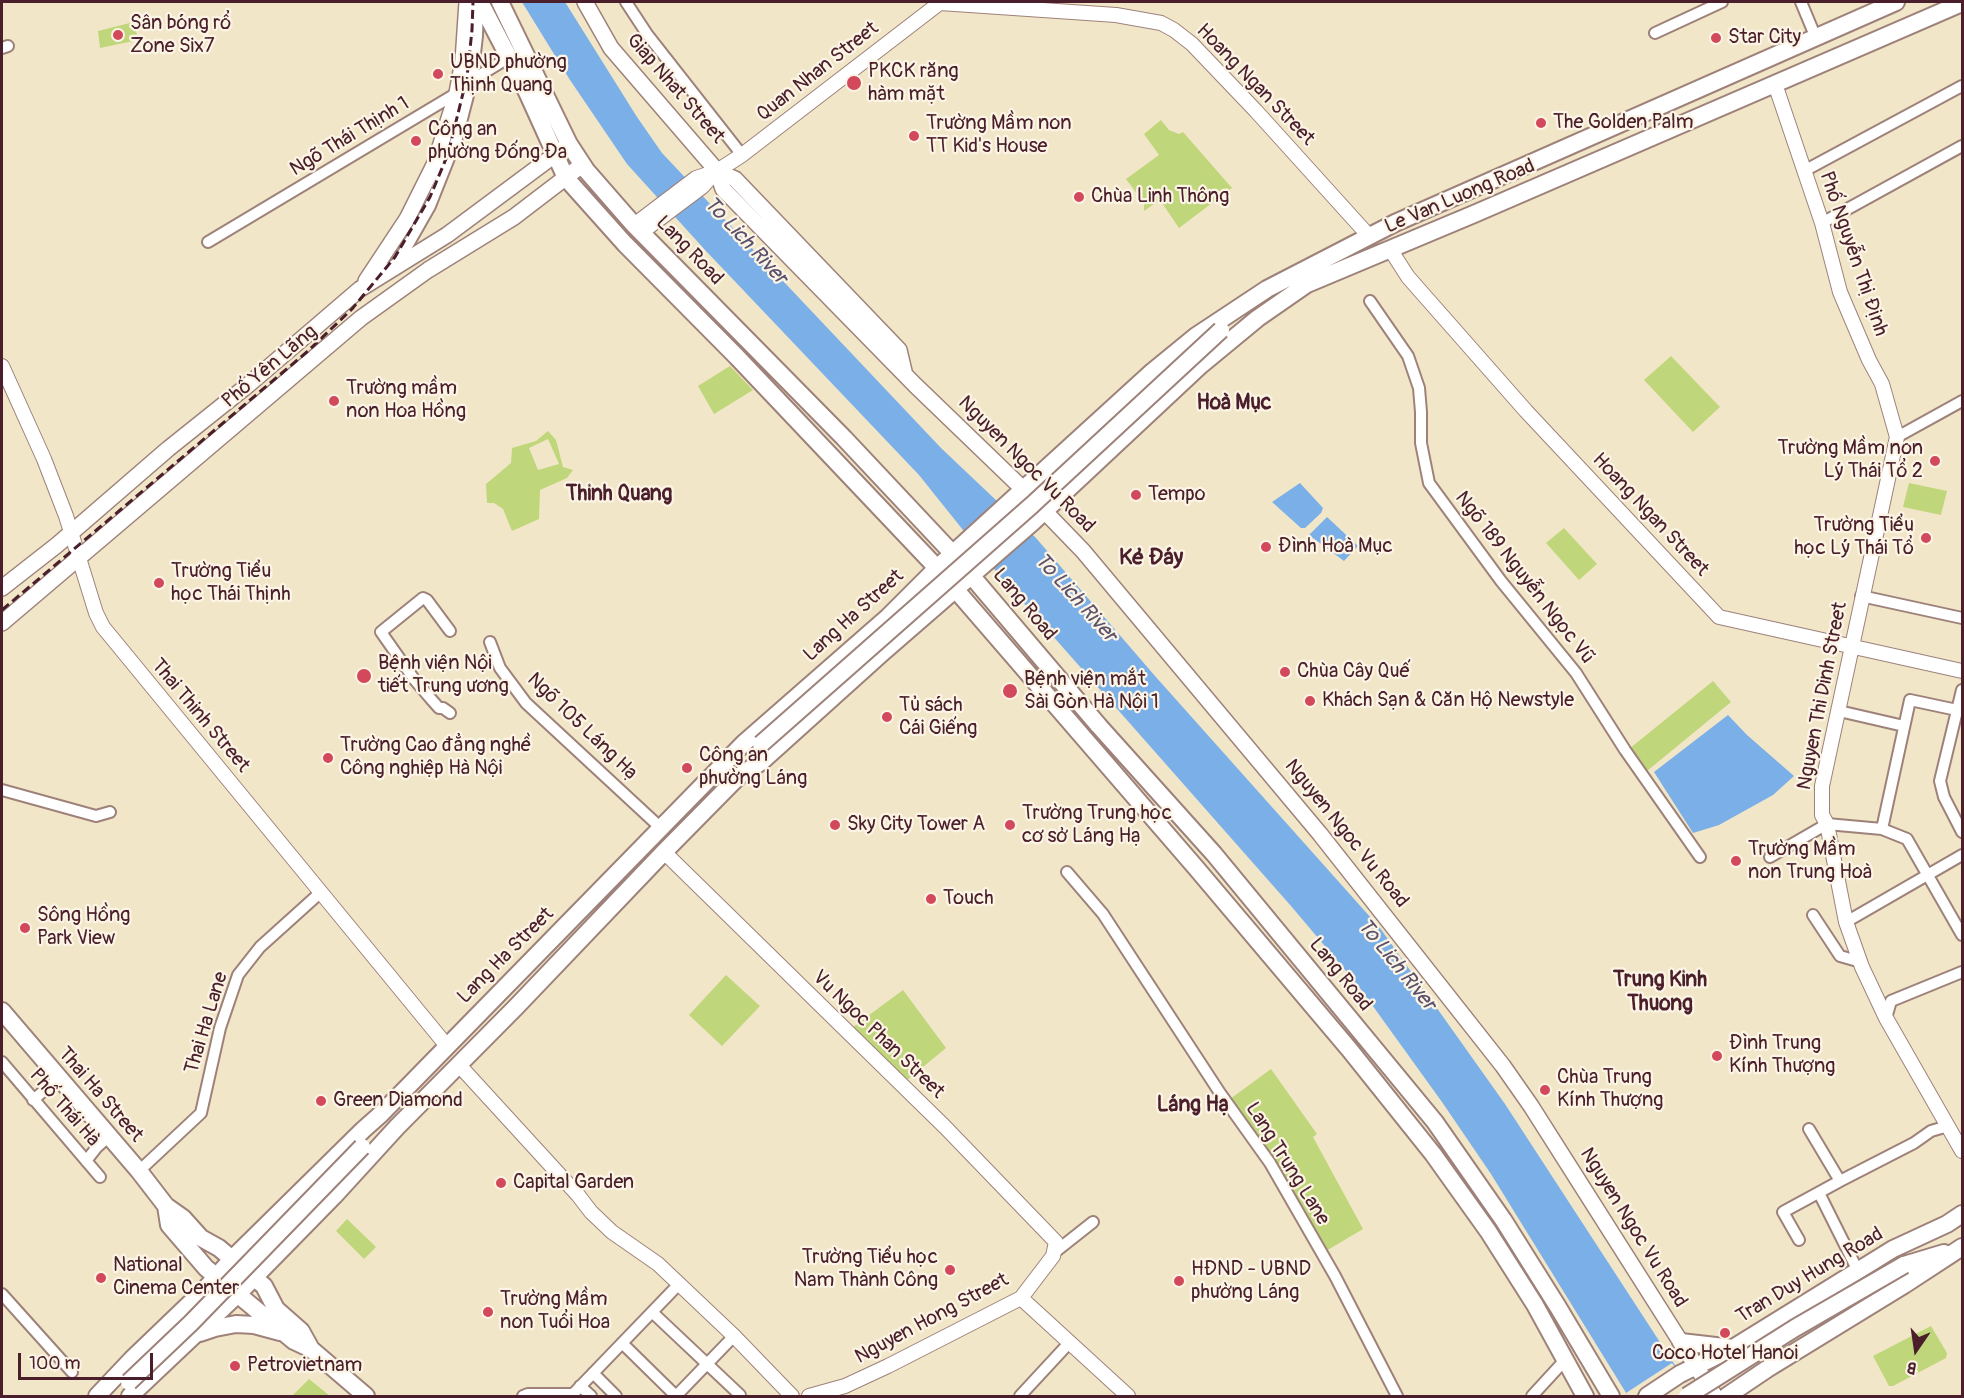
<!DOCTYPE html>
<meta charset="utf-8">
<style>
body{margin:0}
#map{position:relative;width:1964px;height:1398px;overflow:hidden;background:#f2e6c9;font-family:Pangolin,sans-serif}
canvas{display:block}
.frame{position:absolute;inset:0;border:3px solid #4a1f2b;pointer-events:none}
.north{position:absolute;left:1886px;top:1320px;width:60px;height:60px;-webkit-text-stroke:4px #fcf5e5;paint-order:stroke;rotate:193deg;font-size:16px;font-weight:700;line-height:24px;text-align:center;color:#4a1f2b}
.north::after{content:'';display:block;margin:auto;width:21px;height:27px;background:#4a1f2b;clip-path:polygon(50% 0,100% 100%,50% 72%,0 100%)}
.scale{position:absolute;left:18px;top:1353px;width:135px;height:27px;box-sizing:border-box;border:3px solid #4a1f2b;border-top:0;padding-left:8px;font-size:18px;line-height:21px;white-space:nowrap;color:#4a1f2b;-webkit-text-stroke:4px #fcf5e5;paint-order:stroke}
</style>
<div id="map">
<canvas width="1964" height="1398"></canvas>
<div class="frame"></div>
<div class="north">B</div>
<div class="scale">100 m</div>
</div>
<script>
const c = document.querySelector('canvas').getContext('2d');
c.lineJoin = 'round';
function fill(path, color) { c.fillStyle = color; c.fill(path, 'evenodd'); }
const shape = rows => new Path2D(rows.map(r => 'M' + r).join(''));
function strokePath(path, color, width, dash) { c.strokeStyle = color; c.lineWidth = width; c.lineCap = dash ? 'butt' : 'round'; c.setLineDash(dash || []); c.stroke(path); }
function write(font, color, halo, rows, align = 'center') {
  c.font = font + ' Pangolin,sans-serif'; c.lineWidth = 4.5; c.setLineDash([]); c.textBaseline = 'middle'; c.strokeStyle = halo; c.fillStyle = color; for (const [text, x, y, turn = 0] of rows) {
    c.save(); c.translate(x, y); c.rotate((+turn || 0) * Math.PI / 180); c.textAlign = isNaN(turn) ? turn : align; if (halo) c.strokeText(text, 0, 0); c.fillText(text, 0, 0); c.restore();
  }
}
fill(shape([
 [134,22,138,40,100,48,98,31],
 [1161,120,1169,130,1179,134,1183,132,1232,188,1179,228,1160,200,1144,211,1144,203,1126,179,1159,155,1144,134],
 [1671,356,1720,407,1693,432,1644,380],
 [730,366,753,390,714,414,698,386],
 [548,431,556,440,563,467,573,470,567,478,540,490,539,519,512,531,503,509,494,503,487,503,486,484,511,463,512,448,536,441],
 [548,439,559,464,538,470,529,448],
 [1909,483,1947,491,1941,515,1903,507],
 [1564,528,1597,564,1579,580,1546,543],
 [1713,681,1731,702,1647,771,1629,749],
 [726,975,760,1006,722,1046,689,1015],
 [903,990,946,1048,906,1081,849,1030],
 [1271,1069,1317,1134,1313,1137,1363,1229,1326,1251,1230,1099],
 [347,1219,376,1247,364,1259,336,1231],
 [1931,1326,1947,1353,1946,1358,1893,1386,1889,1386,1873,1356],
 [309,1379,330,1396,292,1396]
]), '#c0d67a');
fill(shape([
 [522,2,565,2,637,117,662,153,941,448,1036,538,1155,676,1380,928,1505,1104,1695,1396,1628,1396,1491,1174,1442,1102,1357,984,1291,906,999,575,919,475,706,251,627,164,570,80],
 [1300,483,1323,508,1321,513,1305,528,1301,528,1272,502],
 [1327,517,1358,546,1344,561,1309,535],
 [1728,715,1747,735,1794,776,1773,795,1719,825,1693,833,1654,772]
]), '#7aafe8');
fill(shape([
 [1672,1363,1686,1383,1689,1382,1698,1396,1628,1396,1626,1393]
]), '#f2e6c9');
const minor = shape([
 [626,2,647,34,742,155],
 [1801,2,1816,38],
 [1655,33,1722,2],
 [2,48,8,46],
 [1804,171,1962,86],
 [1822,223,1962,146],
 [208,242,457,93,472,80,508,58],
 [397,264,430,206,457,138,472,80,477,36,478,2],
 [1370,301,1408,356,1419,388,1421,412,1421,443,1429,483,1501,581,1576,673,1625,750,1700,857],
 [1897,437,1962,401],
 [1861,596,1962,618],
 [450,631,427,600,423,598,381,632,414,679,431,699,439,708,443,708,450,713],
 [490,642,500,668,526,703,662,829],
 [1962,690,1940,781,1944,797,1962,832],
 [1839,711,1904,726],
 [2,790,96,816,110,812],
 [1882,829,1910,700,1957,710],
 [1770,857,1827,824,1882,829,1907,839,1962,935],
 [1067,872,1103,914,1220,1093,1270,1163,1335,1276,1397,1396],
 [1813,915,1840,956,1861,962],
 [1846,922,1962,855],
 [1886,1018,1891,1001,1962,972],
 [2,1062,100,1177],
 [33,1100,58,1079],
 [1809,1129,1840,1181],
 [86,1161,97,1147,108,1137],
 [139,1171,201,1113,220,1028,238,975,260,947,321,892],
 [1819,1193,1858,1271],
 [1799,1240,1783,1212,1840,1181,1914,1143,1931,1131,1948,1126],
 [1055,1252,1093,1222],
 [2,1294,72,1372],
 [652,1312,740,1395,739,1396],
 [622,1343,676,1396],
 [593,1373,616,1396],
 [580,1386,591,1396],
 [523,1396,528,1394,573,1394,679,1284],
 [676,1396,734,1336],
 [1020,1396,1070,1342],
 [1532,1396,1566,1359]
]);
const tertiary = shape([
 [940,3,1116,15,1161,23,1174,30,1192,44,1256,111,1369,236],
 [1775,84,1822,223,1840,292,1869,360,1882,384,1897,437,1822,786,1822,815,1827,824,1846,922,1862,967,1886,1018,1962,1151],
 [634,225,696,178,717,171,742,155,941,2],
 [642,232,702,187,716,172],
 [1390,249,1408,277,1526,411,1719,617,1962,671],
 [2,366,44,459,66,516,96,613,103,627,447,1046],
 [664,852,945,1127,1056,1242,1053,1256,1021,1298,888,1366,845,1386,809,1396],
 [459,1065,578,1195,591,1212,612,1232,658,1264,734,1336,792,1396],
 [1021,1298,1128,1396]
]);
const secondary = shape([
 [585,2,611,48,717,171,735,179,899,350,904,371],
 [717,171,723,189,915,385,1024,490,1083,551,1320,834,1503,1066,1531,1106,1715,1396],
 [366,281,407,219,435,163,457,93,463,61,467,2],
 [2,588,57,545,168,449,248,385,360,289,447,235,564,148],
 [2,623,361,318,428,270,514,217,582,165]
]);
const primary = shape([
 [480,2,527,92,566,178,625,244,737,357,937,568,1197,869,1349,1049,1433,1154,1488,1231,1535,1305,1585,1396],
 [500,2,569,144,586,170,634,225,844,438,953,554,1099,726,1214,854,1435,1122,1504,1221,1558,1307,1611,1396],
 [2,1011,139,1171,166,1206,183,1218,201,1238,219,1248,264,1286,276,1309,301,1331,311,1349],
 [166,1206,169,1225,206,1268,294,1341,311,1349,366,1396],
 [1904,1265,1944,1253],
 [200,1333,215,1328,236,1324,254,1325,280,1332],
 [1681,1342,1733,1348],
 [97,1396,132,1359,206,1288,232,1259,363,1130,381,1114,744,743,888,617,937,568,1152,372,1196,336,1267,289,1395,223,1896,2],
 [130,1396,238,1294,334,1196,397,1127,516,1007,664,852,739,776,761,762,882,653,1033,522,1201,365,1258,318,1307,284,1474,214,1962,3],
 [1647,1396,1680,1374,1733,1348,1893,1249,1947,1224,1962,1214],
 [1727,1396,1767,1369,1904,1285,1962,1247]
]);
strokePath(minor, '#9e827a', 14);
strokePath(tertiary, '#9e827a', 16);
strokePath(secondary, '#9e827a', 18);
strokePath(primary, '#9e827a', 20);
strokePath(minor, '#fff', 10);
strokePath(tertiary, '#fff', 14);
strokePath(secondary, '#fff', 15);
strokePath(primary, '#fff', 16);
strokePath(shape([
 [2,610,308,351,352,309,395,257,430,197,448,154,467,77,472,30,473,2]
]), '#4a1f2b', 3, [9, 4.5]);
const primaryBridge = shape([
 [761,744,1032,505,1221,330],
 [129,1382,191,1323,362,1147],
 [1687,1396,1795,1328,1904,1265]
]);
strokePath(primaryBridge, '#9e827a', 20, []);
strokePath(primaryBridge, '#fff', 16);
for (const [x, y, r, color] of [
 [118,35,6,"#d1495b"],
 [1716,38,6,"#d1495b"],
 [438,74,6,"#d1495b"],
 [854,83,8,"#d1495b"],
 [1541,123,6,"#d1495b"],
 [914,136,6,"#d1495b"],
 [416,141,6,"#d1495b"],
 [1079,197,6,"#d1495b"],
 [334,401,6,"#d1495b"],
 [1935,461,6,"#d1495b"],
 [1136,495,6,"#d1495b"],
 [1926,538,6,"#d1495b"],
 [1266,547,6,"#d1495b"],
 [159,583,6,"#d1495b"],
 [1285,672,6,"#d1495b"],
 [364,676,8,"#d1495b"],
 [1010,691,8,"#d1495b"],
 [1310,701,6,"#d1495b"],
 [887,717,6,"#d1495b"],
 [328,758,6,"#d1495b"],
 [687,768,6,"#d1495b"],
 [835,825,6,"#d1495b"],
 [1010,825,6,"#d1495b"],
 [1736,861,6,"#d1495b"],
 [931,899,6,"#d1495b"],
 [25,928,6,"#d1495b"],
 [1717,1056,6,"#d1495b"],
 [1545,1090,6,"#d1495b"],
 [321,1101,6,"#d1495b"],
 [501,1183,6,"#d1495b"],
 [950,1270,6,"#d1495b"],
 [101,1278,6,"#d1495b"],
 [1179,1281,6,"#d1495b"],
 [488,1312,6,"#d1495b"],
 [1725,1333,6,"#d1495b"],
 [235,1366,6,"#d1495b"]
]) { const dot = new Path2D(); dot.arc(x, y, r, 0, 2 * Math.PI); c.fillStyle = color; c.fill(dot); strokePath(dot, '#fcf5e5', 2); }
write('20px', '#4a1f2b', '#fcf5e5', [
 ["Sân bóng rổ",130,24],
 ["Zone Six7",130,47],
 ["Star City",1728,38],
 ["UBND phường",450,63],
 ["Thịnh Quang",450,86],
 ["PKCK răng",868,72],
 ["hàm mặt",868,95],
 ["The Golden Palm",1553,123],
 ["Trường Mầm non",926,124],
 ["TT Kid's House",926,147],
 ["Công an",428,130],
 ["phường Đống Đa",428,153],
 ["Chùa Linh Thông",1091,197],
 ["Trường mầm",346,389],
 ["non Hoa Hồng",346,412],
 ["Trường Mầm non",1923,449,"right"],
 ["Lý Thái Tổ 2",1923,472,"right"],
 ["Tempo",1148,495],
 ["Trường Tiểu",1914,526,"right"],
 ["học Lý Thái Tổ",1914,549,"right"],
 ["Đình Hoà Mục",1278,547],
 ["Trường Tiểu",171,572],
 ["học Thái Thịnh",171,595],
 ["Bệnh viện Nội",378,664],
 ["tiết Trung ương",378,687],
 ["Chùa Cây Quế",1297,672],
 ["Bệnh viện mắt",1024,680],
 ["Sài Gòn Hà Nội 1",1024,703],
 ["Khách Sạn & Căn Hộ Newstyle",1322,701],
 ["Tủ sách",899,706],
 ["Cái Giếng",899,729],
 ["Trường Cao đẳng nghề",340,746],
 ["Công nghiệp Hà Nội",340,769],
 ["Công an",699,756],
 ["phường Láng",699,779],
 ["Trường Trung học",1022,814],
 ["cơ sở Láng Hạ",1022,837],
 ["Sky City Tower A",847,825],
 ["Trường Mầm",1748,850],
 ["non Trung Hoà",1748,873],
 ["Touch",943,899],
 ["Sông Hồng",37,916],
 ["Park View",37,939],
 ["Đình Trung",1729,1044],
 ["Kính Thượng",1729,1067],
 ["Chùa Trung",1557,1078],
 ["Kính Thượng",1557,1101],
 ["Green Diamond",333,1101],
 ["Capital Garden",513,1183],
 ["Trường Tiểu học",938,1258,"right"],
 ["Nam Thành Công",938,1281,"right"],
 ["National",113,1266],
 ["Cinema Center",113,1289],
 ["HĐND - UBND",1191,1270],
 ["phường Láng",1191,1293],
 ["Trường Mầm",500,1300],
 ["non Tuổi Hoa",500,1323],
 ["Coco Hotel Hanoi",1725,1354,"center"],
 ["Petrovietnam",247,1366]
], 'left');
write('20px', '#4a1f2b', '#fcf5e5', [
 ["Quan Nhan Street",818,72,-38],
 ["Hoang Ngan Street",1255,85,46],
 ["Giap Nhat Street",675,89,49],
 ["Ngõ Thái Thịnh 1",350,137,-31],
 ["Le Van Luong Road",1460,197,-23],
 ["Lang Road",689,251,46],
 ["Phố Nguyễn Thị Định",1853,254,71],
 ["Phố Yên Lãng",270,367,-40],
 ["Nguyen Ngoc Vu Road",1026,465,45],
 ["Hoang Ngan Street",1650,515,47],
 ["Ngõ 189 Nguyễn Ngọc Vũ",1524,578,52],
 ["Lang Road",1024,605,50],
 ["Lang Ha Street",854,616,-42],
 ["Nguyen Thi Dinh Street",1823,696,-79],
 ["Thai Thinh Street",200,716,50],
 ["Ngõ 105 Láng Hạ",582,727,44],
 ["Nguyen Ngoc Vu Road",1346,834,51],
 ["Lang Ha Street",506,956,-45],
 ["Lang Road",1340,975,51],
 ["Thai Ha Lane",207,1023,-73],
 ["Vu Ngoc Phan Street",878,1035,44],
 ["Thai Ha Street",100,1095,49],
 ["Phố Thái Hà",64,1108,49],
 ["Lang Trung Lane",1287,1164,58],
 ["Nguyen Ngoc Vu Road",1633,1228,58],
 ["Tran Duy Hung Road",1810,1276,-31],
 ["Nguyen Hong Street",932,1319,-28]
]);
write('italic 21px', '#5b516d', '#fcf5e5', [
 ["To Lich River",745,241,47],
 ["To Lich River",1075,598,48],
 ["To Lich River",1396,965,51]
]);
write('bold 21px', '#4a1f2b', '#fcf5e5', [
 ["Hoà Mục",1234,404],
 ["Thinh Quang",619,495],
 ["Trung Kinh",1660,981],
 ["Thuong",1660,1005],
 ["Láng Hạ",1193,1106]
]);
write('bold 22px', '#4a1f2b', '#fcf5e5', [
 ["Kẻ Đáy",1151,558]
]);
</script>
